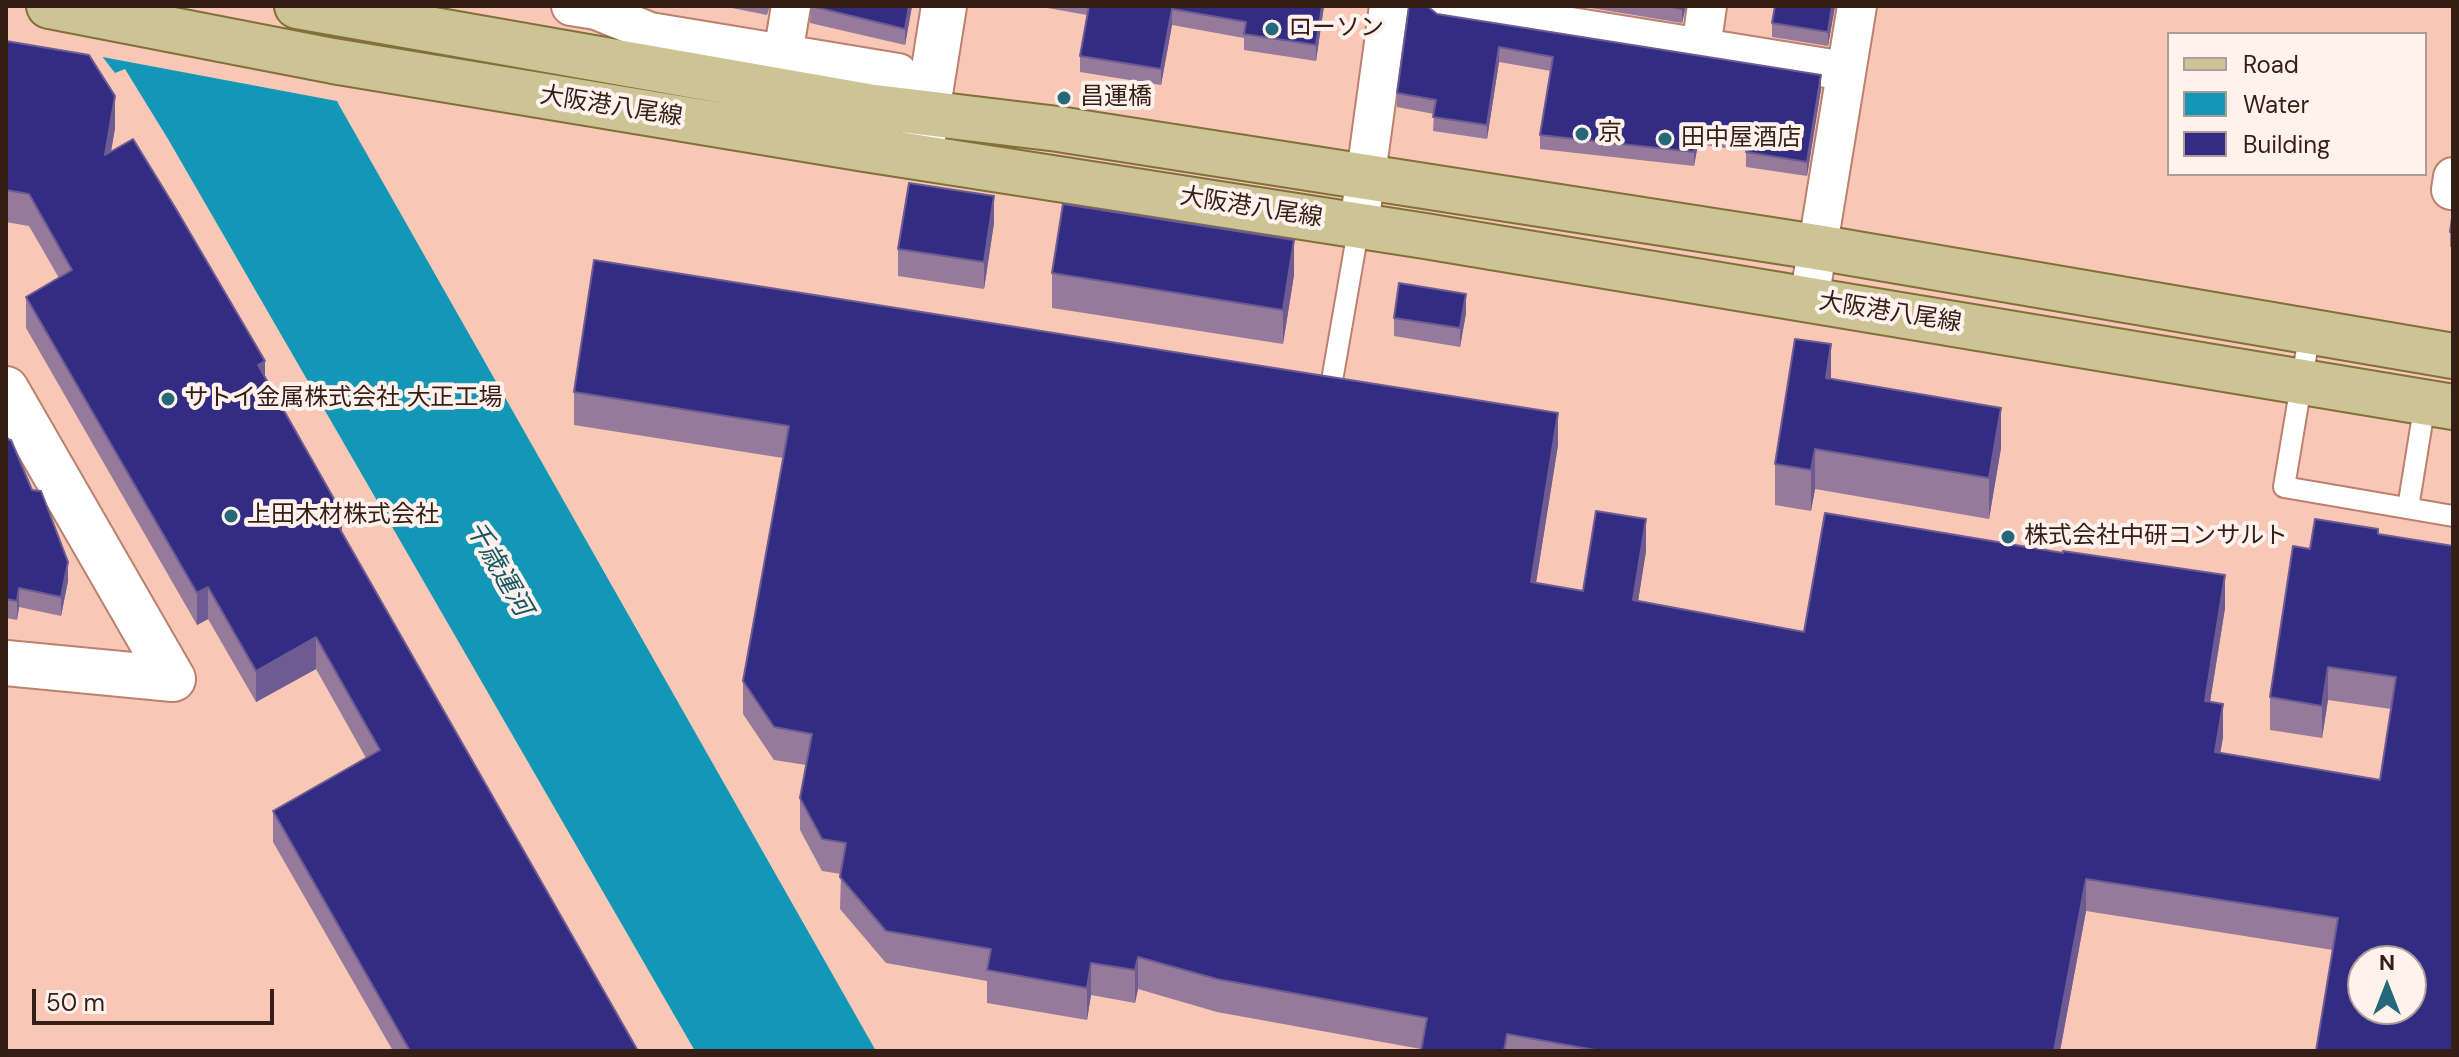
<!DOCTYPE html>
<meta charset="utf-8">
<style>
body{margin:0}
#map{position:relative;width:2459px;height:1057px;overflow:hidden;background:#f9c7b6;font-family:"DM Sans",sans-serif}
canvas{display:block}
.frame{position:absolute;inset:0;border:8px solid #341e16;pointer-events:none}
.legend{position:absolute;left:2167px;top:32px;width:260px;height:144px;box-sizing:border-box;background:#fff2ed;border:2px solid #ae9d97;margin:0;padding:10px 14px;list-style:none;font-size:24px;color:#341e16}
.legend li{display:flex;align-items:center;gap:16px;height:40px}
.legend b{width:40px;border:2px solid #ae9d97}
.north{position:absolute;left:2347px;top:945px;width:80px;height:80px;box-sizing:border-box;background:#fff2ed;border:2px solid #ae9d97;border-radius:50%;rotate:0deg;font-size:22px;font-weight:700;line-height:32px;text-align:center;color:#341e16}
.north::after{content:'';display:block;margin:auto;width:28px;height:36px;background:#25687a;clip-path:polygon(50% 0,100% 100%,50% 72%,0 100%)}
.scale{position:absolute;left:32px;top:989px;width:242px;height:36px;box-sizing:border-box;border:4px solid #341e16;border-top:0;padding-left:10px;font-size:24px;line-height:28px;white-space:nowrap;color:#341e16;-webkit-text-stroke:6px #fff2ed;paint-order:stroke}
</style>
<div id="map">
<canvas width="2459" height="1057"></canvas>
<div class="frame"></div>
<ul class="legend">
<li><b style="height:10px;background:#ccc494"></b>Road</li>
<li><b style="height:22px;background:#1397b6"></b>Water</li>
<li><b style="height:22px;background:#322d82"></b>Building</li>
</ul>
<div class="north">N</div>
<div class="scale">50 m</div>
</div>
<script>
const c = document.querySelector('canvas').getContext('2d');
c.lineJoin = 'round';
function fill(path, color) { c.fillStyle = color; c.fill(path, 'evenodd'); }
const shape = rows => new Path2D(rows.map(r => 'M' + r).join(''));
function strokePath(path, color, width, dash) { c.strokeStyle = color; c.lineWidth = width; c.lineCap = dash ? 'butt' : 'round'; c.setLineDash(dash || []); c.stroke(path); }
function write(font, color, halo, rows, align = 'center') {
  c.font = font + ' "DM Sans","Noto Sans JP",sans-serif'; c.lineWidth = 8; c.setLineDash([]); c.textBaseline = 'middle'; c.strokeStyle = halo; c.fillStyle = color; for (const [text, x, y, turn = 0] of rows) {
    c.save(); c.translate(x, y); c.rotate((+turn || 0) * Math.PI / 180); c.textAlign = isNaN(turn) ? turn : align; if (halo) c.strokeText(text, 0, 0); c.fillText(text, 0, 0); c.restore();
  }
}
fill(shape([
 [63,6,290,6,339,105,876,1051,695,1051,168,139,125,69,115,73]
]), '#1397b6');
fill(shape([
 [59,6,295,6,342,102,97,56]
]), '#f9c7b6');
const service = shape([
 [2310,331,2284,487,2453,516],
 [1330,392,1359,225],
 [2408,508,2425,403]
]);
const minor = shape([
 [571,6,596,10,650,32,898,73,927,113],
 [1440,6,1845,71],
 [1701,48,1707,6],
 [783,54,791,6],
 [2451,190,2453,177],
 [1359,225,1389,6],
 [1809,300,1857,6]
]);
const tertiary = shape([
 [921,150,944,6],
 [6,389,173,679],
 [6,663,173,679]
]);
const primary = shape([
 [49,6,333,61,865,149,1425,236,2453,407],
 [297,6,867,106,1058,129,1816,247,2453,356]
]);
strokePath(service, '#ba816e', 24);
strokePath(minor, '#ba816e', 42);
strokePath(tertiary, '#ba816e', 48);
strokePath(primary, '#81703a', 48);
strokePath(service, '#fff', 20);
strokePath(minor, '#fff', 38);
strokePath(tertiary, '#fff', 44);
strokePath(primary, '#ccc494', 44);
fill(shape([
 [722,6,770,6,767,15],
 [811,6,912,6,905,45,810,23],
 [1036,6,1324,6,1316,61,1244,50,1244,38,1172,25,1161,85,1080,72,1080,56,1087,15],
 [1579,6,1686,6,1682,23],
 [1775,6,1835,6,1828,46,1772,37,1772,23],
 [1437,14,1821,89,1807,176,1746,167,1746,151,1698,144,1694,166,1540,149,1540,135,1551,71,1499,62,1487,139,1433,131,1434,114,1397,107,1397,93],
 [6,41,115,128,111,152,265,377,342,532,638,1051,393,1051,273,842,273,811,366,758,316,669,256,702,208,619,197,625,26,328,26,297,59,278,29,226,6,222],
 [2453,211,2453,247,2450,247,2450,232],
 [994,223,984,289,898,276,898,249],
 [1052,273,1294,275,1283,344,1052,308],
 [1466,313,1460,347,1394,336,1394,318],
 [1831,379,2001,448,1989,519,1815,489,1811,511,1775,505,1775,464],
 [574,392,1558,445,1536,583,1583,591,1646,551,1638,601,1804,632,2225,608,2210,702,2223,737,2220,753,2380,780,2391,709,2328,700,2322,738,2270,730,2270,697,2310,549,2378,534,2453,546,2333,950,2086,911,2060,1051,1421,1051,1421,1049,1217,1012,1138,989,1135,1003,1091,995,1087,1020,987,1003,987,981,886,963,840,909,841,874,822,871,800,830,800,798,806,765,774,760,743,714,743,681,783,458,574,425],
 [6,439,68,581,61,616,19,607,17,620,6,618]
]), '#967a9c');
fill(shape([
 [909,6,912,6,905,45,905,29],
 [1322,6,1324,6,1316,61,1316,45],
 [1683,6,1686,6,1682,23,1682,9],
 [1832,6,1835,6,1828,46,1828,32],
 [1172,9,1172,25,1161,85,1161,69],
 [1499,47,1499,62,1487,139,1487,125],
 [1821,75,1821,89,1807,176,1807,162],
 [115,96,115,128,105,186,105,155],
 [1698,129,1698,144,1694,166,1694,152],
 [994,196,994,223,984,289,984,262],
 [1294,240,1294,275,1283,344,1283,310],
 [1466,294,1466,313,1460,347,1460,328],
 [1831,344,1831,385,1826,378],
 [265,361,265,392,258,365],
 [2001,408,2001,448,1989,519,1989,478],
 [1558,413,1558,445,1531,614,1531,582],
 [1815,449,1815,489,1811,511,1811,470],
 [342,513,342,544,333,517],
 [1646,519,1646,551,1633,633,1633,600],
 [68,562,68,581,61,616,61,597],
 [2225,575,2225,608,2205,733,2205,701],
 [208,587,208,619,197,625,197,593],
 [19,588,19,607,17,620,17,601],
 [316,637,316,669,256,702,256,671],
 [2328,667,2328,700,2322,738,2322,706],
 [2223,704,2223,737,2215,785,2215,752],
 [2086,879,2086,911,2060,1051,2054,1051],
 [1138,957,1138,989,1135,1003,1135,970],
 [1091,963,1091,995,1087,1020,1087,988]
]), '#6e5b92');
const building = shape([
 [811,6,909,6,905,29,811,6],
 [1089,6,1322,6,1316,45,1244,34,1246,22,1172,9,1161,69,1080,56,1089,6],
 [1409,6,1427,6,1437,14,1821,75,1807,162,1746,152,1748,138,1698,129,1694,152,1540,135,1553,57,1499,47,1487,125,1433,117,1436,100,1397,93,1409,6],
 [1667,6,1683,6,1682,9,1667,6],
 [1775,6,1832,6,1828,32,1772,23,1775,6],
 [6,41,89,55,115,96,105,155,133,139,176,209,265,361,258,365,342,513,333,517,638,1051,410,1051,273,811,380,750,316,637,256,671,208,587,197,593,26,297,72,270,29,194,6,190,6,41],
 [909,183,994,196,984,262,898,249,909,183],
 [1063,204,1294,240,1283,310,1052,273,1063,204],
 [2453,211,2453,232,2450,232,2453,211],
 [594,260,1558,413,1531,582,1583,591,1596,511,1646,519,1633,600,1804,632,1825,513,2063,553,2063,551,2225,575,2205,701,2223,704,2215,752,2380,780,2396,677,2328,667,2322,706,2270,697,2293,546,2310,549,2315,519,2378,529,2378,534,2453,546,2453,1051,2316,1051,2338,918,2086,879,2054,1051,1600,1051,1507,1034,1504,1051,1421,1051,1427,1018,1217,979,1138,957,1135,970,1091,963,1087,988,987,970,991,949,886,931,840,877,846,843,822,839,800,798,812,734,774,727,743,681,789,426,574,392,594,260],
 [2363,961,2411,961,2411,1009,2363,1009,2363,961],
 [1399,283,1466,294,1460,328,1394,318,1399,283],
 [1795,339,1831,344,1826,378,2001,408,1989,478,1815,449,1811,470,1775,464,1795,339],
 [6,439,11,440,32,490,41,491,68,562,61,597,19,588,17,601,6,599,6,439]
]);
fill(building, '#322d82');
strokePath(building, '#6e5b92', 2);
for (const [x, y, r, color] of [
 [1272,29,8,"#25687a"],
 [1064,98,8,"#25687a"],
 [1582,134,8,"#25687a"],
 [1665,139,8,"#25687a"],
 [168,399,8,"#25687a"],
 [231,516,8,"#25687a"],
 [2008,537,8,"#25687a"]
]) { const dot = new Path2D(); dot.arc(x, y, r, 0, 2 * Math.PI); c.fillStyle = color; c.fill(dot); strokePath(dot, '#fff2ed', 3); }
write('24px', '#341e16', '#fff2ed', [
 ["ローソン",1288,29],
 ["昌運橋",1080,98],
 ["京",1598,134],
 ["田中屋酒店",1681,139],
 ["サトイ金属株式会社 大正工場",184,399],
 ["上田木材株式会社",247,516],
 ["株式会社中研コンサルト",2024,537]
], 'left');
write('24px', '#341e16', '#fff2ed', [
 ["大阪港八尾線",611,107,9],
 ["大阪港八尾線",1251,208,9],
 ["大阪港八尾線",1890,313,9]
]);
write('italic 26px', '#165666', '#fff2ed', [
 ["千歳運河",498,569,60]
]);
</script>
